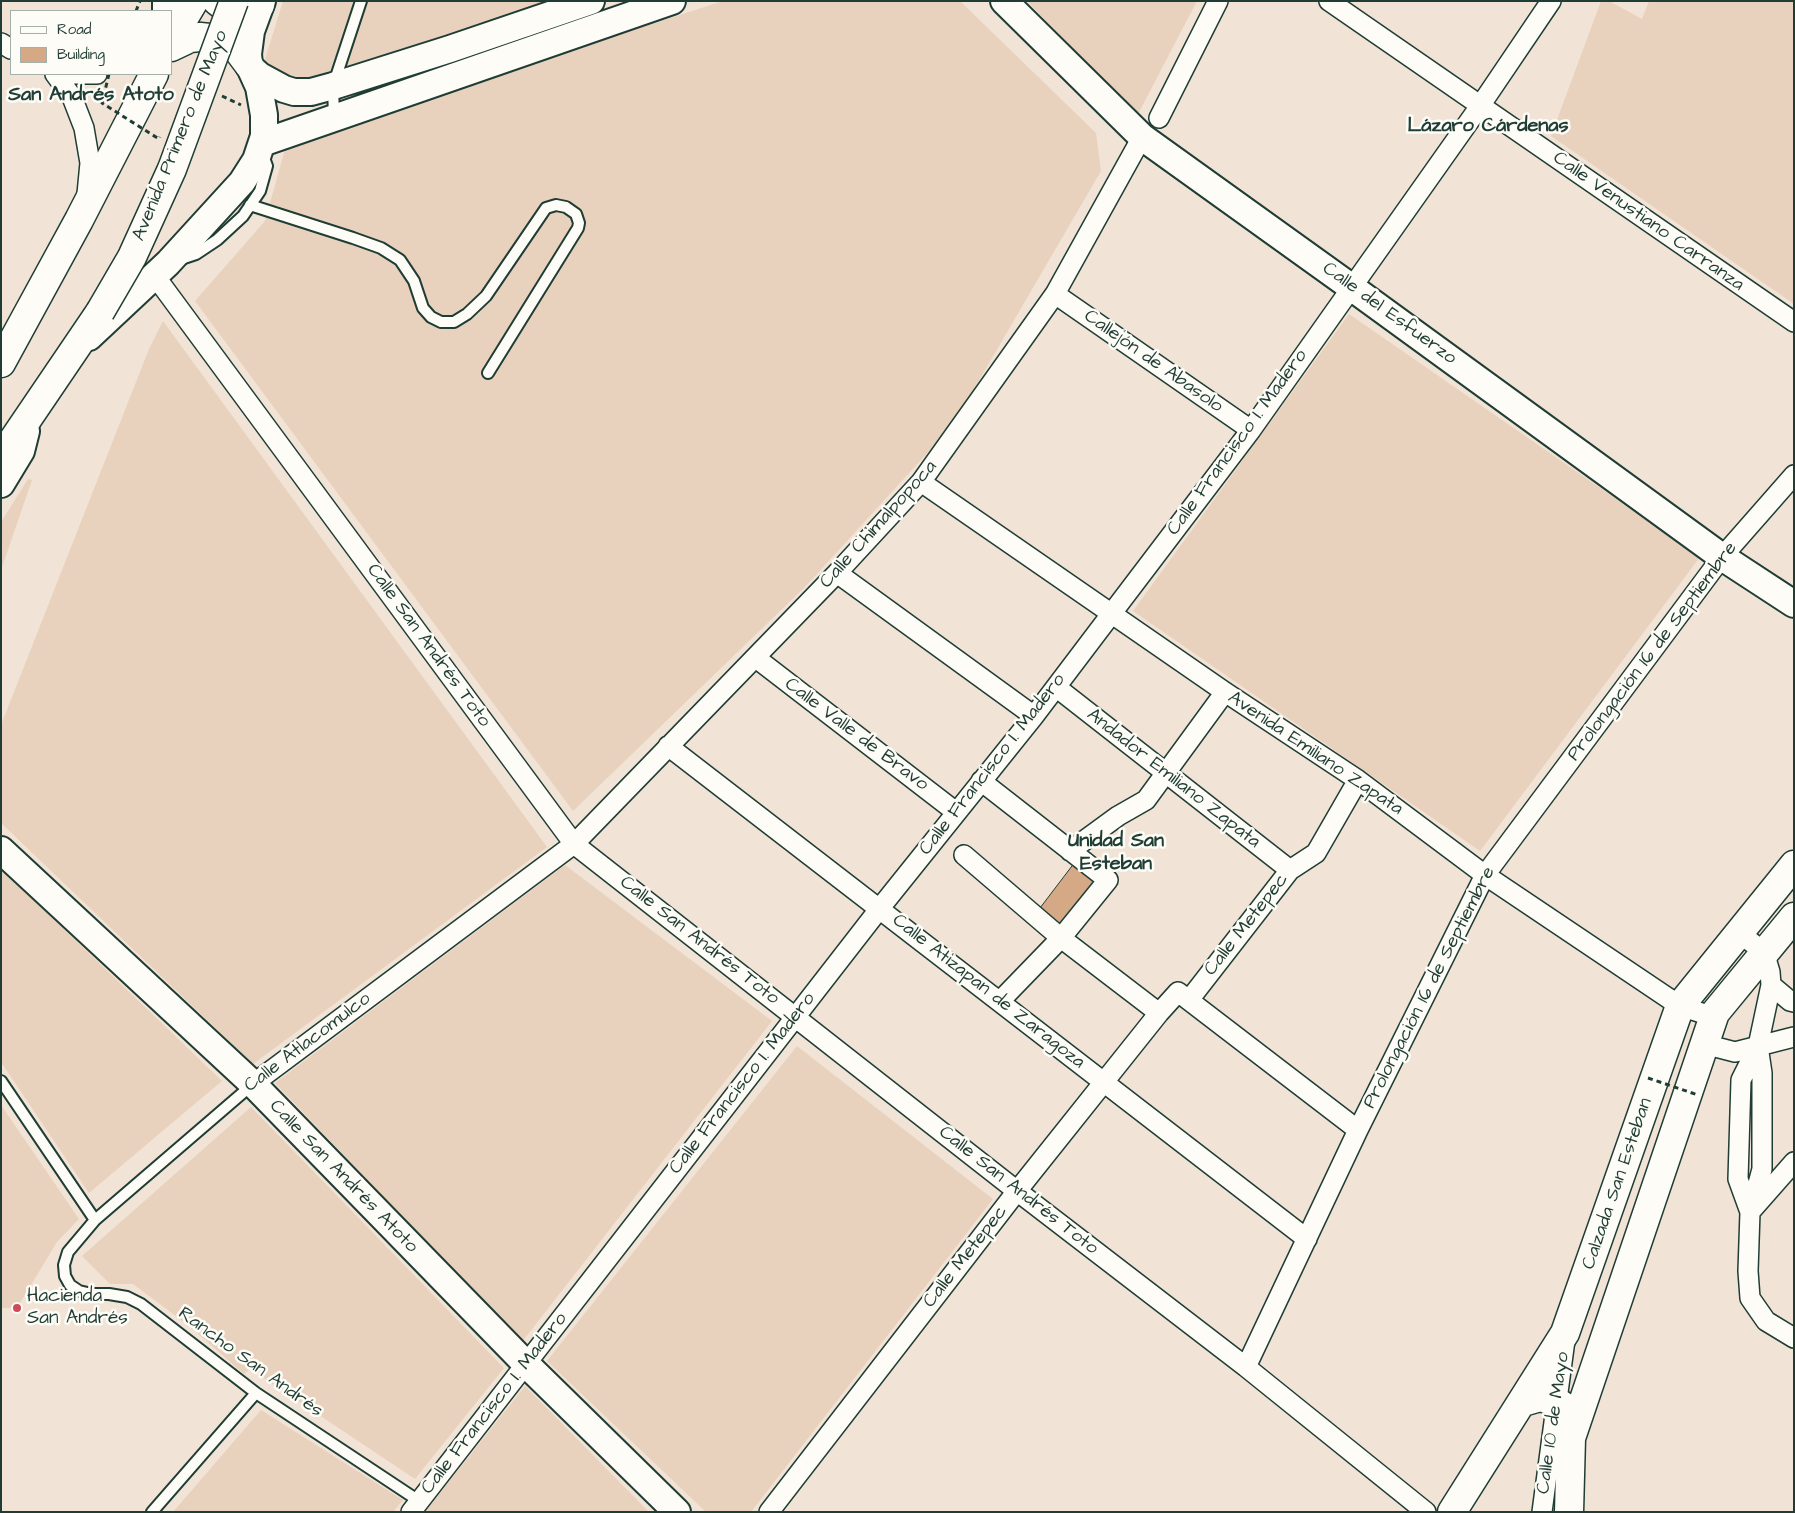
<!DOCTYPE html>
<meta charset="utf-8">
<style>
body{margin:0}
#map{position:relative;width:1795px;height:1513px;overflow:hidden;background:#f1e3d5;font-family:"Architects Daughter",sans-serif}
canvas{display:block}
.frame{position:absolute;inset:0;border:2px solid #1f3d34;pointer-events:none}
.legend{position:absolute;left:10px;top:10px;width:162px;height:65px;box-sizing:border-box;background:#fdfcf7;border:1px solid #a4b0a9;margin:0;padding:6px 9px;list-style:none;font-size:15px;color:#1f3d34}
.legend li{display:flex;align-items:center;gap:10px;height:25px}
.legend b{width:25px;border:1px solid #a4b0a9}
</style>
<div id="map">
<canvas width="1795" height="1513"></canvas>
<div class="frame"></div>
<ul class="legend">
<li><b style="height:6px;background:#fdfcf7"></b>Road</li>
<li><b style="height:14px;background:#d5a986"></b>Building</li>
</ul>
</div>
<script>
const c = document.querySelector('canvas').getContext('2d');
c.lineJoin = 'round';
function fill(path, color) { c.fillStyle = color; c.fill(path, 'evenodd'); }
const shape = rows => new Path2D(rows.map(r => 'M' + r).join(''));
function strokePath(path, color, width, dash) { c.strokeStyle = color; c.lineWidth = width; c.lineCap = dash ? 'butt' : 'round'; c.setLineDash(dash || []); c.stroke(path); }
function write(font, color, halo, rows, align = 'center') {
  c.font = font + ' "Architects Daughter",sans-serif'; c.lineWidth = 5; c.setLineDash([]); c.textBaseline = 'middle'; c.strokeStyle = halo; c.fillStyle = color; for (const [text, x, y, turn = 0] of rows) {
    c.save(); c.translate(x, y); c.rotate((+turn || 0) * Math.PI / 180); c.textAlign = isNaN(turn) ? turn : align; if (halo) c.strokeText(text, 0, 0); c.fillText(text, 0, 0); c.restore();
  }
}
fill(shape([
 [283,1,556,1,427,44,307,79,277,77,263,66],
 [723,1,960,1,1096,133,1101,171,953,425,805,587,573,811,195,301,265,221,287,142],
 [1027,1,1197,1,1137,116],
 [1601,1,1609,1,1642,19,1649,1,1794,1,1794,304,1551,136],
 [1349,314,1700,557,1480,851,1133,611],
 [163,321,547,847,253,1064,1,823,1,725,149,349],
 [28,479,32,480,1,570,1,522],
 [565,865,772,1021,522,1342,275,1083],
 [1,869,222,1081,89,1193,1,1062],
 [797,1046,993,1199,751,1512,706,1512,547,1361],
 [1,1105,79,1219,57,1242,17,1308,1,1308],
 [251,1107,504,1368,415,1479,250,1369,244,1374,189,1326,133,1284,110,1284,82,1256],
 [525,1386,649,1512,425,1512],
 [261,1410,403,1500,393,1512,173,1512]
]), '#e9d2bd');
const building = shape([
 [1075,862,1101,882,1065,928,1040,908,1075,862]
]);
fill(building, '#d5a986');
strokePath(building, '#1f3d34', 1);
const lane = shape([
 [334,117,333,86,361,1],
 [250,205,353,238,381,248,400,260,414,281,423,308,431,317,441,322,454,322,467,314,486,296,546,208,556,205,566,207,576,214,579,223,578,228,488,373],
 [181,259,196,254,217,240,243,216,260,191,267,166,264,158],
 [1,1081,95,1220],
 [253,1084,95,1220,68,1252,64,1265,65,1276,70,1285,79,1291,92,1294,109,1294,127,1297,141,1304,256,1393,419,1501],
 [152,1512,256,1393]
]);
const street = shape([
 [1329,1,1794,322],
 [1,43,11,49],
 [55,74,72,97,84,128,90,163,87,194],
 [70,74,97,74],
 [1159,118,1218,1],
 [155,276,574,844,1017,1191,1246,1367,1426,1512],
 [1055,294,1251,430],
 [921,482,1225,692,1358,780,1485,875,1680,1006,1714,1017],
 [837,573,1034,716],
 [756,658,956,812],
 [1056,687,1290,870],
 [668,746,1307,1239],
 [981,781,1108,880,1061,938,1000,1001],
 [1070,851,1118,816,1146,800,1225,692],
 [964,855,1061,938,1159,1013],
 [1738,932,1764,952,1770,972,1771,985,1758,1046,1741,1080,1738,1179,1750,1212],
 [1771,985,1790,1001,1794,1002],
 [1189,1000,1290,870,1316,853,1358,780],
 [1704,1044,1735,1052,1794,1037],
 [253,1084,574,844,837,573,921,482,1055,294,1142,137],
 [1794,1162,1750,1212,1748,1271,1750,1298,1766,1321,1794,1338],
 [1752,1206,1762,1169,1762,1073,1758,1046],
 [1246,1367,1358,1130,1485,875,1722,557,1794,475],
 [411,1512,880,908,1034,716,1112,613,1251,430,1480,106,1551,1],
 [769,1512,1017,1191,1159,1013,1178,992,1358,1130],
 [1542,1512,1565,1340]
]);
const secondary = shape([
 [166,1,166,11],
 [1004,1,1142,137,1351,287,1722,557,1794,604],
 [249,66,260,76,284,89,294,92,311,92,333,86,450,49,591,1],
 [262,143,672,1],
 [89,337,168,263,242,182,256,160,264,136,264,115,259,87,249,65,248,54,251,31,262,1],
 [1,484,21,451,26,431],
 [1,850,253,1084,526,1364,677,1512]
]);
const primary = shape([
 [1523,1402,1540,1397,1557,1402,1565,1407,1570,1419,1571,1438,1569,1512],
 [1571,1438,1715,1013,1794,917],
 [1452,1512,1565,1333,1680,1006,1794,865]
]);
const highway = shape([
 [217,1,226,8,235,10,244,10,260,5],
 [171,40,194,1],
 [171,47,190,38,200,37,219,39,237,49,249,65],
 [1,363,79,220,154,74],
 [1,458,100,312]
]);
strokePath(lane, '#1f3d34', 14);
strokePath(street, '#1f3d34', 22);
strokePath(secondary, '#1f3d34', 30);
strokePath(primary, '#1f3d34', 31);
strokePath(highway, '#1f3d34', 31);
strokePath(shape([
 [136,11,140,1],
 [222,96,241,105]
]), '#1f3d34', 3, [5, 4]);
strokePath(lane, '#fdfcf7', 10);
strokePath(street, '#fdfcf7', 19);
strokePath(secondary, '#fdfcf7', 26);
strokePath(primary, '#fdfcf7', 28);
strokePath(highway, '#fdfcf7', 28);
const highwayBridge = shape([
 [100,312,132,257,172,169,234,1]
]);
strokePath(highwayBridge, '#1f3d34', 31, []);
strokePath(shape([
 [109,74,102,103,159,139,160,137],
 [1648,1078,1698,1095]
]), '#1f3d34', 3, [5, 4]);
strokePath(highwayBridge, '#fdfcf7', 28);
for (const [x, y, r, color] of [
 [17,1308,5,"#d1495b"]
]) { const dot = new Path2D(); dot.arc(x, y, r, 0, 2 * Math.PI); c.fillStyle = color; c.fill(dot); strokePath(dot, '#fdfcf7', 2); }
write('19px', '#1f3d34', '#fdfcf7', [
 ["Avenida Primero de Mayo",181,136,-68],
 ["Calle Venustiano Carranza",1648,222,35],
 ["Calle del Esfuerzo",1389,314,36],
 ["Callejón de Abasolo",1153,362,35],
 ["Calle Francisco I. Madero",1238,443,-54],
 ["Calle Chimalpopoca",879,525,-48],
 ["Calle San Andrés Toto",428,646,54],
 ["Prolongación 16 de Septiembre",1653,652,-53],
 ["Calle Valle de Bravo",856,735,37],
 ["Avenida Emiliano Zapata",1315,754,34],
 ["Calle Francisco I. Madero",993,765,-52],
 ["Andador Emiliano Zapata",1173,779,38],
 ["Calle Metepec",1247,925,-52],
 ["Calle San Andrés Toto",699,941,38],
 ["Prolongación 16 de Septiembre",1430,988,-63],
 ["Calle Atizapan de Zaragoza",988,992,38],
 ["Calle Atlacomulco",308,1043,-37],
 ["Calle Francisco I. Madero",743,1084,-52],
 ["Calle San Andrés Atoto",343,1177,46],
 ["Calzada San Esteban",1618,1184,-71],
 ["Calle San Andrés Toto",1018,1191,38],
 ["Calle Metepec",966,1257,-52],
 ["Rancho San Andrés",250,1363,36],
 ["Calle Francisco I. Madero",495,1404,-52],
 ["Calle 10 de Mayo",1554,1423,-82]
]);
write('19px', '#1f3d34', '#fdfcf7', [
 ["Hacienda",27,1297],
 ["San Andrés",27,1319]
], 'left');
write('bold 20px', '#1f3d34', '#fdfcf7', [
 ["San Andrés Atoto",91,96],
 ["Lázaro Cárdenas",1488,127],
 ["Unidad San",1116,842],
 ["Esteban",1116,865]
]);
</script>
